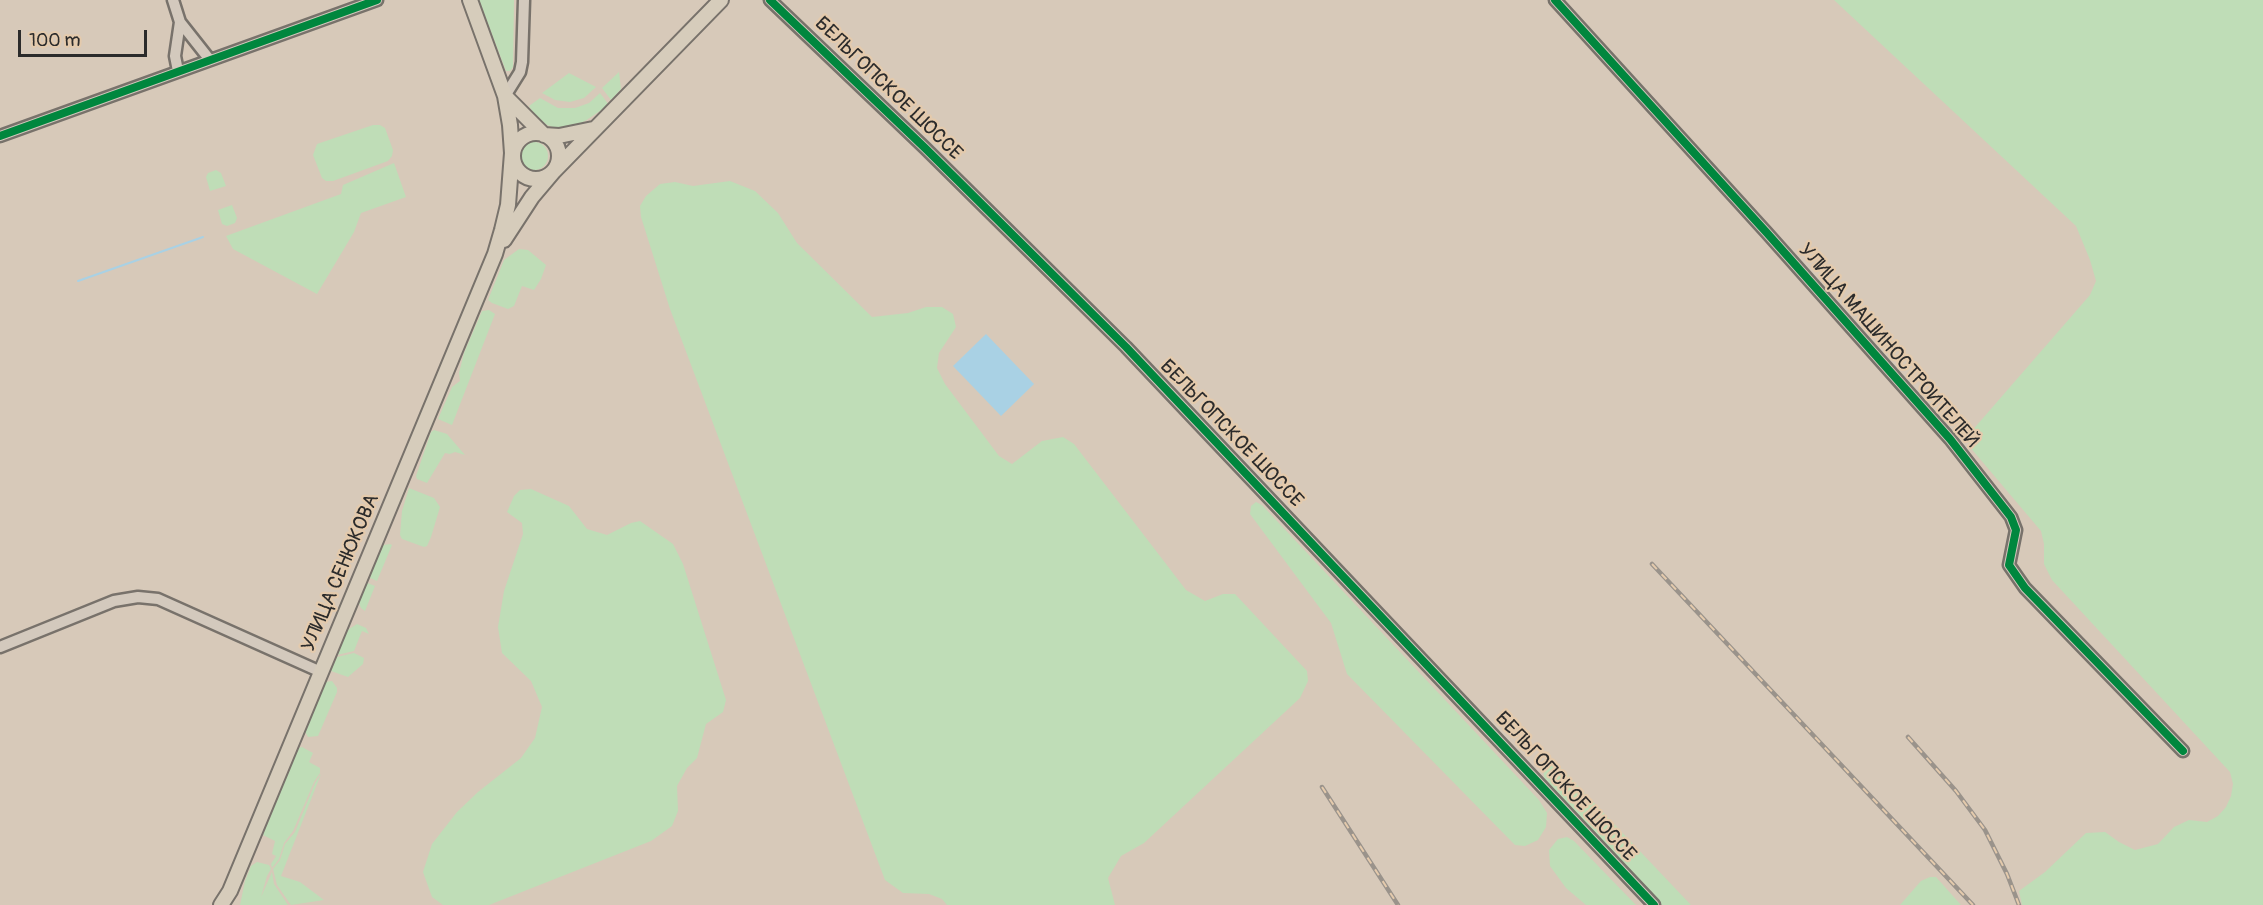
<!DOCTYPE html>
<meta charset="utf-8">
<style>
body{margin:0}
#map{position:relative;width:2263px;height:905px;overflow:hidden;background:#d7c9b9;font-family:Pangolin,sans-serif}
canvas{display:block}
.scale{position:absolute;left:18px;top:30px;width:129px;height:27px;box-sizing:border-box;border:3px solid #2b2b2b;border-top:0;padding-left:8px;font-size:18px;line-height:21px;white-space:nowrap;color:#2b2b2b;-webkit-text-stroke:4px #e4caac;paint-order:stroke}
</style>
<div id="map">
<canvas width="2263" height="905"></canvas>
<div class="scale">100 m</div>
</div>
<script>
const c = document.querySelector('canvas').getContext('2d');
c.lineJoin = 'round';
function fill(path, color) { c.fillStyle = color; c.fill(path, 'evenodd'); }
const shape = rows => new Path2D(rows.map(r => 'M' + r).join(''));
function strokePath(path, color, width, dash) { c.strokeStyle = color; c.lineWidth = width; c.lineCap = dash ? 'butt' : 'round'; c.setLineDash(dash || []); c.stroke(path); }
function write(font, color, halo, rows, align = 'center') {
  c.font = font + ' Pangolin,sans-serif'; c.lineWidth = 4.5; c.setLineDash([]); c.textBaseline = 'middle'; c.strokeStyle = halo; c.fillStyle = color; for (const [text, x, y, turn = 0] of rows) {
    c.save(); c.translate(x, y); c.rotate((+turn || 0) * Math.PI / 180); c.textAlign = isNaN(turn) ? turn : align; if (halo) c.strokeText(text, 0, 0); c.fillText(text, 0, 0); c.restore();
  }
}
fill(shape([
 [479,0,514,0,513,67,510,71,506,71],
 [1834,0,2263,0,2263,905,2022,905,2019,891,2045,872,2086,833,2105,832,2119,842,2135,850,2158,844,2174,827,2189,820,2207,822,2218,816,2226,807,2231,796,2233,784,2230,772,2052,580,2044,564,2044,544,2041,531,1969,446,1970,433,2090,295,2096,281,2090,260,2076,226],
 [619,72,621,89,611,100,602,88],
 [569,73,596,87,584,98,570,102,555,100,542,93],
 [600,93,609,105,585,121,571,127,555,128,547,125,534,114,529,106,540,98,558,108,575,108,589,103],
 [373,125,380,125,385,128,393,150,392,156,388,161,333,181,326,181,322,178,313,155,317,144],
 '520 156a14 14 0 1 1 28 0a14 14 0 1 1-28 0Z',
 [394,163,406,197,361,213,354,232,317,294,233,249,226,236,341,194,343,185],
 [216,170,221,173,226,186,210,191,206,177,208,173],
 [730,181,755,191,778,213,797,243,872,317,908,313,926,307,942,307,953,314,956,327,939,353,937,368,945,384,999,456,1012,464,1042,441,1063,437,1074,444,1186,590,1205,601,1223,594,1235,594,1307,671,1308,681,1300,698,1144,843,1121,856,1108,878,1115,905,947,905,942,899,929,894,903,893,885,880,670,309,641,217,640,206,646,196,660,184,675,182,693,186],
 [232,205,237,218,235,223,227,226,222,224,218,210],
 [519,249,528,250,546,265,541,279,534,290,522,286,514,306,508,309,492,303,488,300,504,260],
 [489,310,495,314,452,425,438,419,452,387,460,381,459,373,464,353,482,311],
 [434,430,447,434,465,455,455,452,450,454,445,453,427,483,417,479,416,476,431,432],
 [409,488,434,498,440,507,431,537,427,546,424,547,402,539,400,535,402,511],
 [531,489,569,506,587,529,607,535,631,523,640,521,673,544,683,564,726,700,723,712,706,724,697,758,687,768,677,786,678,811,672,826,651,841,489,905,443,905,432,897,423,872,432,844,457,812,478,792,521,758,535,738,542,707,531,681,502,653,498,627,504,591,523,534,522,523,507,512,514,496,520,490],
 [1256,502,1262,505,1539,800,1547,813,1546,827,1538,840,1525,846,1515,845,1347,674,1331,623,1250,514,1251,506],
 [390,544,392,545,377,581,368,577,379,549,384,545],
 [365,582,375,586,365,611,361,608,358,601],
 [357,624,366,628,369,634,362,631,354,651,337,655,346,631],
 [354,653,364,658,363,664,348,677,331,671,337,657],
 [332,681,337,688,337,692,318,736,308,737,304,730,325,682],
 [302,747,313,753,309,762,320,768,320,773,314,782,293,831,284,843,279,859,272,868,271,864,276,856,272,854,275,841,263,835,298,748],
 [1551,763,1560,767,1691,905,1660,905,1550,787,1544,777,1543,766],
 [321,774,281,876,300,882,324,900,291,905,277,885,273,869,280,860,285,844,295,832,315,783],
 [1567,837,1574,841,1636,905,1586,905,1566,888,1550,866,1549,850,1558,839],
 [257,862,269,865,271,869,267,876,261,897,272,872,274,884,288,905,240,905,245,881,251,866],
 [1930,877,1936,877,1961,905,1900,905,1921,881]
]), '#bfddb7');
fill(shape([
 [986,334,1034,384,1001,416,953,366]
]), '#a9d1e4');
strokePath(shape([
 [78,281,203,237]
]), '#a9d1e4', 2);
const minor = shape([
 [173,0,180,22,210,60],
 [770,0,925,148,1126,347,1654,905],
 [1555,0,1767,233,1950,439,2011,517,2016,530,2009,565,2025,588,2183,751],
 [178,71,175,56,180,22],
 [505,96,520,72,522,62,524,0],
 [0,136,377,0],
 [0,647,114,601,138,597,158,599,321,672]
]);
const major = shape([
 [505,96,544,135,559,136,593,129],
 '513 156a23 23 0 1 1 46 0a23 23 0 1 1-46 0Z',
 [504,240,532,197,554,171,721,0],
 [221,905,230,891,495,254,502,230,508,205,512,153,510,125,505,96,470,0]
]);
strokePath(minor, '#78726b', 15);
strokePath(major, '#78726b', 18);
strokePath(minor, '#d3c9bd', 10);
strokePath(major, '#d6ccbb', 14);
const rail = shape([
 [1652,564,1973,905],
 [1908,737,1956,791,1985,830,2007,874,2019,905],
 [1322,787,1398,905]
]);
strokePath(rail, '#9a938b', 4.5);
strokePath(rail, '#e4caac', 2, [7]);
strokePath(shape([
 [770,0,925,148,1126,347,1654,905],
 [1555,0,1767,233,1950,439,2011,517,2016,530,2009,565,2025,588,2183,751],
 [0,136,377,0]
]), '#00873e', 8);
write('20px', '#2b2b2b', '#e4caac', [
 ["БЕЛЬГОПСКОЕ ШОССЕ",888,89,44],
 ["УЛИЦА МАШИНОСТРОИТЕЛЕЙ",1888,346,49],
 ["БЕЛЬГОПСКОЕ ШОССЕ",1231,434,46],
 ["УЛИЦА СЕНЮКОВА",341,573,-67],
 ["БЕЛЬГОПСКОЕ ШОССЕ",1565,787,47]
]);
</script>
